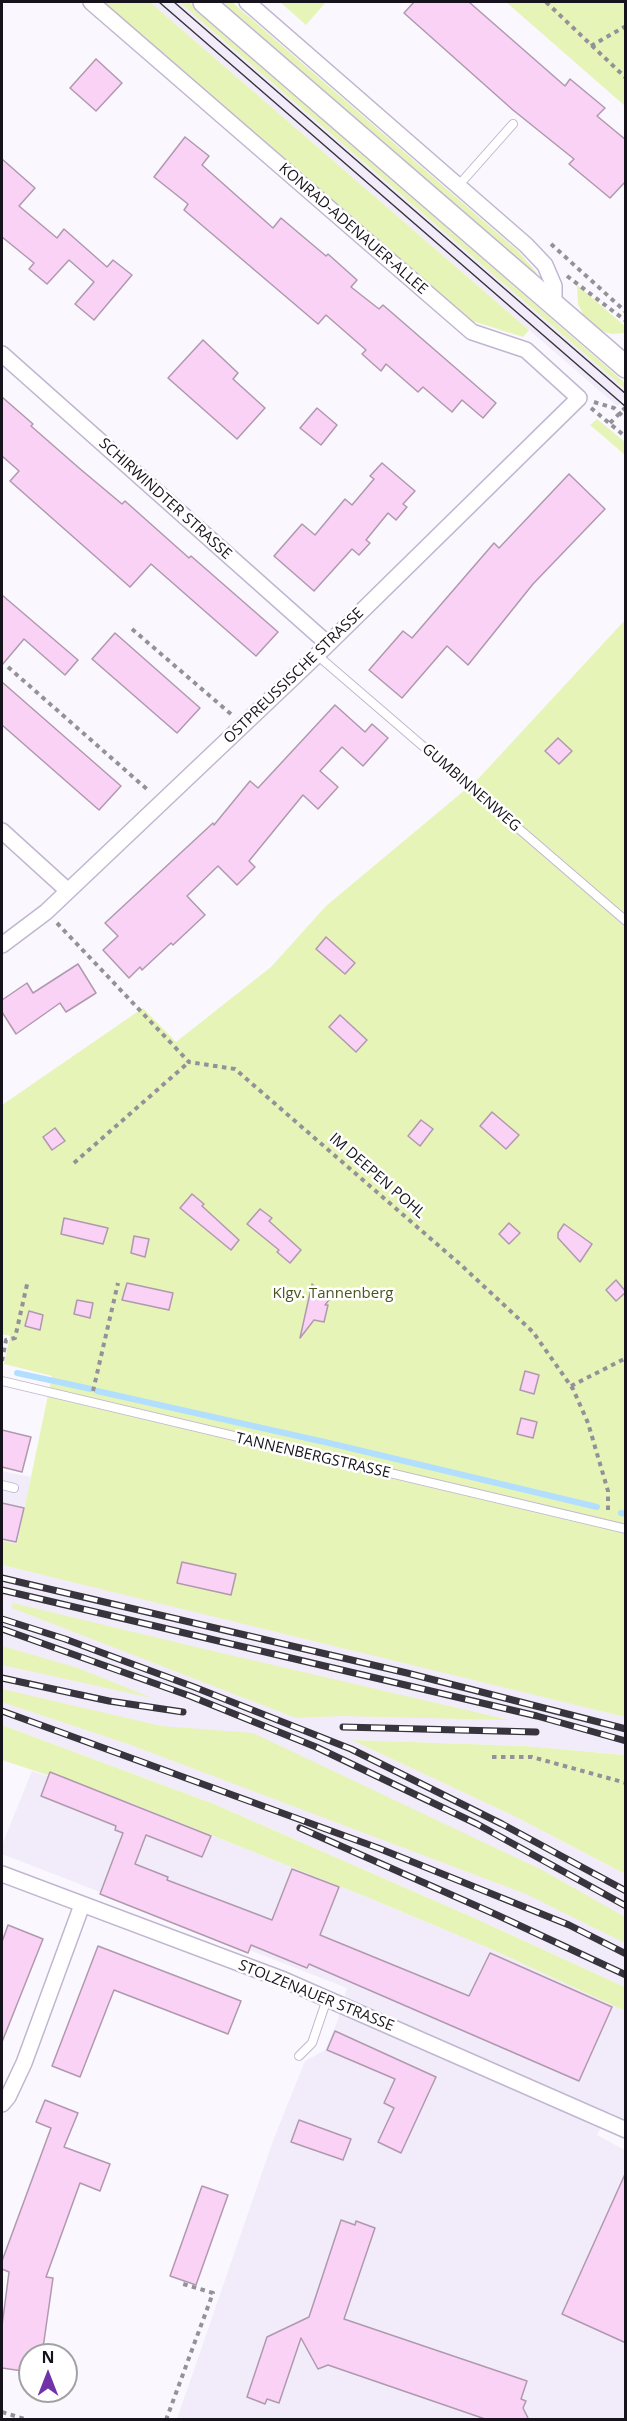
<!DOCTYPE html>
<style>
body{margin:0}
#map{position:relative;width:627px;height:2421px;overflow:hidden;background:#faf8fe;font-family:"Open Sans",sans-serif}
canvas{display:block}
.frame{position:absolute;inset:0;border:3px solid #17131c;pointer-events:none}
.north{position:absolute;left:18px;top:2343px;width:60px;height:60px;box-sizing:border-box;background:#fff;border:2px solid #a2a1a4;border-radius:50%;rotate:0deg;font-size:16px;font-weight:700;line-height:24px;text-align:center;color:#17131c}
.north::after{content:'';display:block;margin:auto;width:21px;height:27px;background:#7133a8;clip-path:polygon(50% 0,100% 100%,50% 72%,0 100%)}
</style>
<div id="map">
<canvas width="627" height="2421"></canvas>
<div class="frame"></div>
<div class="north">N</div>
</div>
<script>
const c = document.querySelector('canvas').getContext('2d');
c.lineJoin = 'round';
function fill(path, color) { c.fillStyle = color; c.fill(path, 'evenodd'); }
const shape = rows => new Path2D(rows.map(r => 'M' + r).join(''));
function strokePath(path, color, width, dash) { c.strokeStyle = color; c.lineWidth = width; c.lineCap = dash ? 'butt' : 'round'; c.setLineDash(dash || []); c.stroke(path); }
function write(font, color, halo, rows, align = 'center') {
  c.font = font + ' "Open Sans",sans-serif'; c.lineWidth = 5; c.setLineDash([]); c.textBaseline = 'middle'; c.strokeStyle = halo; c.fillStyle = color; for (const [text, x, y, turn = 0] of rows) {
    c.save(); c.translate(x, y); c.rotate((+turn || 0) * Math.PI / 180); c.textAlign = isNaN(turn) ? turn : align; if (halo) c.strokeText(text, 0, 0); c.fillText(text, 0, 0); c.restore();
  }
}
fill(shape([
 [150,2,179,2,625,389,625,398,617,406],
 [2,1471,31,1477,17,1544,2,1541],
 [2,1565,443,1671,625,1717,625,1755,525,1746,353,1740,518,1818,625,1874,625,1987,472,1917,214,1804,2,1725],
 [32,1771,126,1801,369,1898,491,1949,625,2011,625,2120,609,2112,597,2135,625,2150,625,2419,177,2419,274,2138,305,2061,325,2050,337,2022,347,1988,2,1854,2,1845]
]), '#f2ecfa');
fill(shape([
 [102,2,150,2,529,330,523,337,469,320],
 [179,2,189,2,625,383,625,389],
 [222,2,232,2,518,251,537,273,536,274],
 [280,2,326,2,306,25],
 [506,2,625,2,625,106],
 [577,285,625,326,625,333,612,334,601,331,583,314,578,304],
 [597,419,625,442,625,455,590,425],
 [625,620,625,1717,2,1565,2,1541,17,1544,52,1376,4,1364,10,1336,2,1334,2,1105,143,1008,176,1042,271,967,326,906,478,779],
 [13,1603,200,1648,509,1720,341,1716,296,1718,12,1608],
 [2,1646,78,1668,152,1698,2,1665],
 [2,1689,161,1726,253,1733,542,1870,625,1917,625,1943,526,1894,131,1745,2,1702],
 [2,1725,214,1804,472,1917,625,1987,625,2011,491,1949,369,1898,126,1801,2,1760],
 [352,1740,525,1746,625,1755,625,1874,518,1818]
]), '#e6f4b7');
strokePath(shape([
 [17,1373,91,1389],
 [97,1391,329,1443,597,1507],
 [621,1513,626,1514]
]), '#b2deff', 6);
const building = shape([
 [414,2,469,2,565,86,570,79,605,108,597,116,626,140,626,181,610,198,569,164,574,159,513,110,404,13,414,2],
 [96,59,122,83,96,111,70,88,96,59],
 [185,137,209,156,202,165,273,228,281,218,326,256,328,254,357,280,351,287,379,309,383,305,496,403,483,418,462,400,452,412,423,387,418,392,386,364,381,371,362,354,366,350,326,315,318,324,184,210,188,204,154,177,185,137],
 [2,159,35,188,19,206,57,238,64,229,107,267,113,260,132,275,94,320,75,304,94,282,69,260,47,284,29,269,34,263,2,237,2,159],
 [203,340,238,373,233,379,265,408,237,439,168,378,203,340],
 [2,397,33,424,31,426,79,468,122,504,125,501,189,558,191,556,278,632,256,656,151,564,130,587,10,481,19,471,2,456,2,397],
 [317,408,337,425,321,445,300,428,317,408],
 [382,463,415,491,403,504,407,507,396,520,388,513,366,540,370,543,359,555,352,549,314,591,274,556,302,524,315,535,345,499,352,505,374,479,370,476,382,463],
 [569,474,605,509,533,584,468,665,447,646,402,698,369,670,403,631,412,638,494,543,499,548,569,474],
 [2,595,78,660,65,675,24,639,2,665,2,595],
 [115,633,200,708,177,733,92,659,115,633],
 [2,682,121,786,99,810,2,725,2,682],
 [335,705,365,732,372,724,388,738,363,766,342,747,320,771,338,787,318,809,303,795,249,861,255,867,237,885,218,866,187,896,205,915,173,945,171,943,142,970,140,967,129,978,103,950,118,936,105,923,213,823,214,825,250,781,258,788,335,705],
 [558,738,572,751,559,764,545,751,558,738],
 [326,937,355,963,345,974,316,949,326,937],
 [78,964,96,993,66,1012,60,1003,16,1034,2,1012,2,1000,27,983,33,993,78,964],
 [340,1015,367,1040,356,1052,329,1027,340,1015],
 [492,1112,519,1135,506,1149,480,1126,492,1112],
 [421,1120,433,1129,420,1146,408,1136,421,1120],
 [55,1128,65,1141,52,1150,43,1137,55,1128],
 [192,1194,204,1204,202,1206,239,1240,231,1250,180,1208,192,1194],
 [260,1209,272,1218,269,1221,301,1250,290,1263,277,1252,279,1250,247,1224,260,1209],
 [64,1218,108,1228,103,1244,61,1234,64,1218],
 [509,1223,520,1233,509,1244,499,1234,509,1223],
 [564,1224,592,1244,580,1262,558,1238,558,1233,564,1224],
 [134,1236,149,1239,145,1257,131,1253,134,1236],
 [616,1280,626,1292,616,1301,606,1290,616,1280],
 [127,1283,173,1293,169,1310,122,1300,127,1283],
 [312,1284,329,1300,325,1305,328,1305,324,1322,314,1320,300,1338,312,1284],
 [77,1300,93,1303,90,1318,74,1314,77,1300],
 [29,1311,43,1315,40,1330,25,1326,29,1311],
 [525,1371,539,1375,534,1394,520,1390,525,1371],
 [521,1418,537,1422,533,1438,517,1434,521,1418],
 [2,1430,31,1437,22,1472,2,1467,2,1430],
 [2,1503,24,1508,16,1542,2,1539,2,1503],
 [182,1562,236,1574,231,1595,177,1583,182,1562],
 [50,1772,211,1836,202,1857,146,1835,135,1864,168,1877,167,1880,272,1920,292,1869,339,1887,320,1935,469,1996,490,1953,612,2007,579,2081,309,1964,307,1968,251,1945,248,1953,100,1894,123,1833,115,1830,116,1826,41,1796,50,1772],
 [8,1925,43,1939,2,2042,2,1942,8,1925],
 [98,1946,241,2001,228,2034,114,1990,80,2077,52,2066,98,1946],
 [335,2031,436,2077,401,2153,378,2142,394,2108,384,2103,395,2079,327,2050,335,2031],
 [45,2100,78,2113,64,2147,110,2164,100,2191,80,2183,46,2277,53,2278,42,2355,30,2355,30,2372,2,2368,2,2326,9,2272,2,2269,2,2261,51,2128,36,2122,45,2100],
 [299,2120,351,2139,343,2160,291,2142,299,2120],
 [626,2172,626,2343,562,2314,626,2172],
 [202,2186,228,2195,196,2285,170,2276,202,2186],
 [341,2220,355,2225,356,2221,375,2228,344,2319,527,2381,521,2399,526,2401,523,2408,529,2420,488,2420,328,2365,318,2369,301,2338,279,2403,267,2399,265,2404,247,2397,267,2337,309,2317,341,2220]
]);
fill(building, '#fad2f6');
strokePath(building, '#b099ae', 1.5);
const service = shape([
 [458,186,513,124],
 [317,655,626,921],
 [2,1381,626,1529],
 [2,1485,14,1488],
 [299,2056,312,2043,327,1999]
]);
const minor = shape([
 [247,2,526,245,545,265,554,286,554,305],
 [2,354,328,644],
 [2,831,67,890],
 [2,945,46,912,317,655,579,398,526,350,472,332,91,2],
 [2,1874,284,1980,626,2130],
 [2,2104,8,2097,24,2063,82,1905]
]);
const secondary = shape([
 [204,2,626,367]
]);
strokePath(service, '#c1b6d1', 10);
strokePath(minor, '#c1b6d1', 18);
strokePath(secondary, '#c1b6d1', 24);
strokePath(shape([
 [546,2,626,78],
 [591,46,626,26],
 [551,244,626,312],
 [567,276,626,321],
 [594,402,614,408,626,419],
 [591,408,626,437],
 [610,423,626,407],
 [132,629,232,715],
 [8,667,149,791],
 [57,923,189,1062,235,1069,461,1265,533,1332,573,1389,588,1423,608,1491,608,1513],
 [74,1163,189,1062],
 [2,1361,6,1340,15,1338,28,1280],
 [571,1386,626,1358],
 [93,1391,118,1283],
 [492,1757,532,1757,626,1783],
 [2,2412,28,2420],
 [166,2420,213,2293,180,2283]
]), '#949198', 4, [4.5, 4.5]);
strokePath(service, '#fff', 8);
strokePath(minor, '#fff', 15);
strokePath(secondary, '#fff', 21);
strokePath(shape([
 [159,2,626,407],
 [174,2,626,394]
]), '#38343d', 1.5);
const rail = shape([
 [2,1578,407,1673,626,1729],
 [2,1590,537,1716,626,1741],
 [2,1619,65,1639,194,1687,351,1749,502,1824,626,1891],
 [2,1629,190,1696,316,1747,477,1824,626,1906],
 [2,1678,109,1701,183,1712],
 [2,1711,378,1848,569,1925,626,1954],
 [343,1727,536,1732],
 [300,1828,497,1915,626,1975]
]);
strokePath(rail, '#38343d', 7);
strokePath(rail, '#fff', 4.5, [14]);
write('15px', '#17131c', '#fff', [
 ["KONRAD-ADENAUER-ALLEE",353,229,41],
 ["SCHIRWINDTER STRASSE",165,499,42],
 ["OSTPREUSSISCHE STRASSE",294,676,-44],
 ["GUMBINNENWEG",471,788,41],
 ["IM DEEPEN POHL",377,1176,41],
 ["TANNENBERGSTRASSE",313,1456,13],
 ["STOLZENAUER STRASSE",316,1996,22]
]);
write('15px', '#4b551a', '#fff', [
 ["Klgv. Tannenberg",333,1294]
]);
</script>
